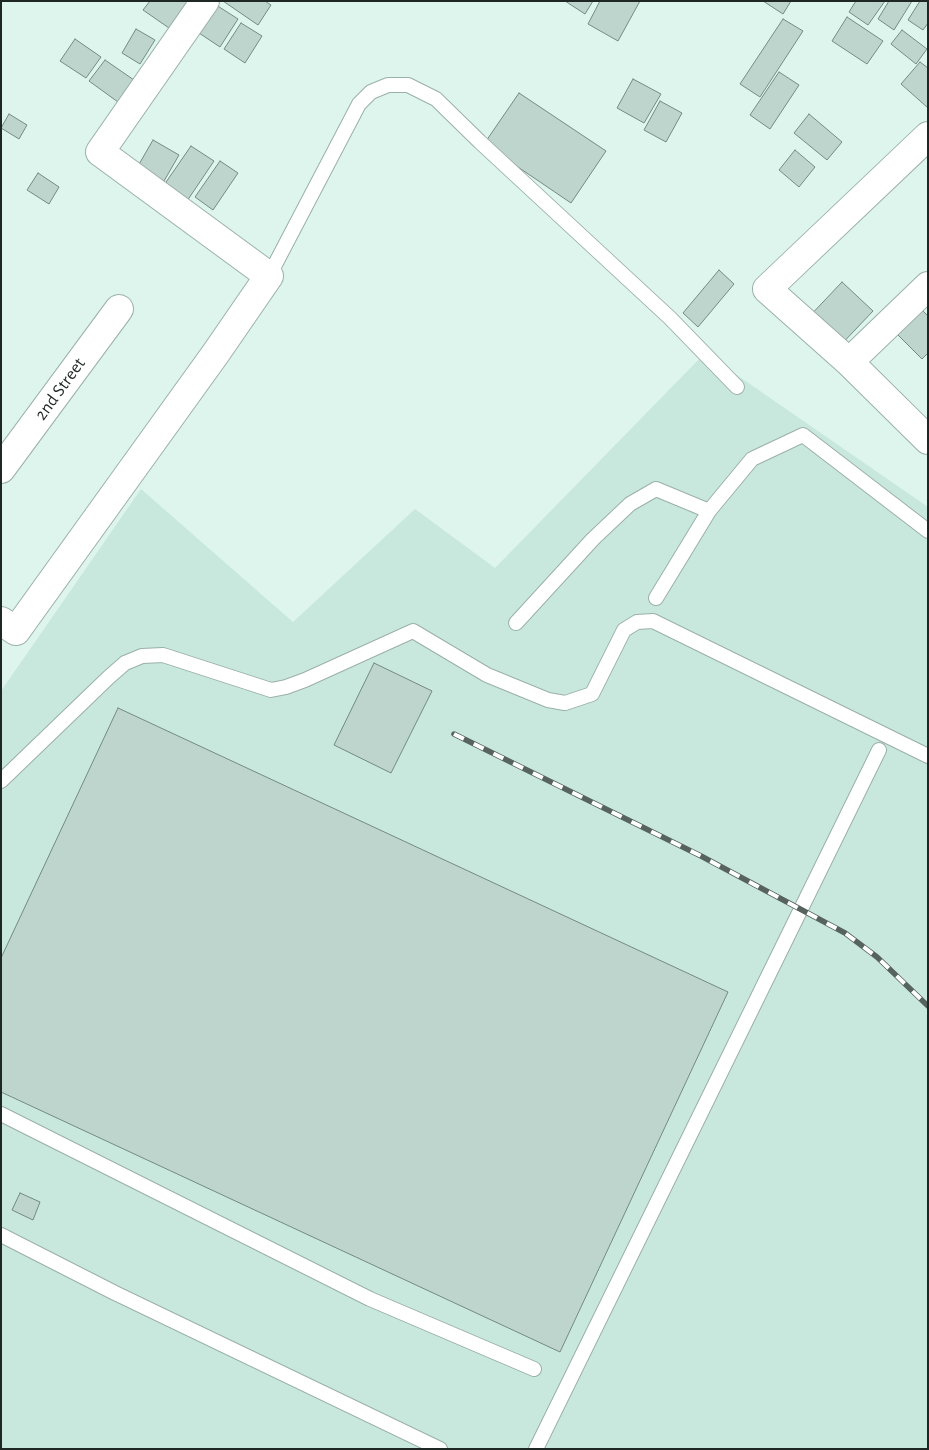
<!DOCTYPE html>
<style>
body{margin:0}
#map{position:relative;width:929px;height:1450px;overflow:hidden;background:#ddf5ed;font-family:"Alegreya Sans",sans-serif}
canvas{display:block}
.frame{position:absolute;inset:0;border:2px solid #1e2724;pointer-events:none}
</style>
<div id="map">
<canvas width="929" height="1450"></canvas>
<div class="frame"></div>
</div>
<script>
const c = document.querySelector('canvas').getContext('2d');
c.lineJoin = 'round';
function fill(path, color) { c.fillStyle = color; c.fill(path, 'evenodd'); }
const shape = rows => new Path2D(rows.map(r => 'M' + r).join(''));
function strokePath(path, color, width, dash) { c.strokeStyle = color; c.lineWidth = width; c.lineCap = dash ? 'butt' : 'round'; c.setLineDash(dash || []); c.stroke(path); }
function write(font, color, halo, rows, align = 'center') {
  c.font = font + ' "Alegreya Sans",sans-serif'; c.lineWidth = 4; c.setLineDash([]); c.textBaseline = 'middle'; c.strokeStyle = halo; c.fillStyle = color; for (const [text, x, y, turn = 0] of rows) {
    c.save(); c.translate(x, y); c.rotate((+turn || 0) * Math.PI / 180); c.textAlign = isNaN(turn) ? turn : align; if (halo) c.strokeText(text, 0, 0); c.fillText(text, 0, 0); c.restore();
  }
}
fill(shape([
 [705,353,928,507,928,1449,1,1449,1,691,141,489,293,622,415,509,495,568]
]), '#c9e8dd');
const building = shape([
 [150,1,185,1,187,2,169,28,143,10,150,1],
 [223,1,265,1,271,5,258,25,223,1],
 [565,1,593,1,585,14,565,1],
 [600,1,640,1,618,41,588,24,600,1],
 [763,1,791,1,783,14,763,1],
 [856,1,885,1,868,25,849,12,856,1],
 [889,1,912,1,894,30,878,19,889,1],
 [920,1,928,1,928,23,923,30,908,20,920,1],
 [213,3,238,19,220,47,196,31,213,3],
 [847,17,883,41,867,64,832,41,847,17],
 [783,19,803,31,760,97,740,84,783,19],
 [241,23,262,36,245,63,224,49,241,23],
 [136,29,155,40,140,64,122,53,136,29],
 [902,30,927,49,916,64,891,44,902,30],
 [75,39,101,57,86,78,60,61,75,39],
 [105,60,134,80,118,102,89,81,105,60],
 [920,62,928,68,928,108,901,84,920,62],
 [779,72,799,85,770,129,750,115,779,72],
 [633,79,661,94,644,123,617,108,633,79],
 [519,93,606,151,571,203,484,144,519,93],
 [660,101,682,113,666,142,644,130,660,101],
 [9,114,27,125,19,139,1,128,9,114],
 [809,114,842,142,827,160,794,133,809,114],
 [153,140,179,155,164,181,138,166,153,140],
 [191,146,214,161,187,201,164,185,191,146],
 [795,150,815,167,799,187,779,170,795,150],
 [220,161,238,173,213,210,195,197,220,161],
 [38,173,59,187,49,204,27,190,38,173],
 [719,270,734,284,698,327,683,313,719,270],
 [842,282,873,311,837,349,806,320,842,282],
 [916,304,928,316,928,353,922,359,891,328,916,304],
 [374,663,432,691,391,773,334,745,374,663],
 [118,708,728,992,560,1352,1,1092,1,958,118,708],
 [20,1193,40,1202,33,1220,12,1210,20,1193]
]);
fill(building, '#bed5cd');
strokePath(building, '#748a83', 1);
const service = shape([
 [269,276,359,104,371,92,388,85,408,85,436,99,480,142,670,318,737,387],
 [656,598,709,511,752,459,803,435,928,531],
 [516,623,593,539,630,504,656,489,709,511],
 [1,781,109,677,125,663,142,656,163,655,271,690,286,687,305,680,413,631,487,675,548,700,565,703,592,694,624,630,637,622,653,621,928,756],
 [1,1114,370,1299,534,1369],
 [1,1235,115,1293,440,1449],
 [536,1449,879,750]
]);
const minor = shape([
 [928,136,767,289,849,362,928,440],
 [849,362,928,286],
 [1,469,119,309],
 [1,621,16,631,216,353,269,276,100,152,205,1]
]);
strokePath(service, '#9ab0a9', 16);
strokePath(minor, '#9ab0a9', 30);
strokePath(service, '#fff', 14);
strokePath(minor, '#fff', 28);
const rail = shape([
 [454,734,701,856,845,933,877,957,928,1006]
]);
strokePath(rail, '#56635f', 5.5);
strokePath(rail, '#fff', 4, [11]);
write('18px', '#1e2724', '#fff', [
 ["2nd Street",60,389,-54]
]);
</script>
